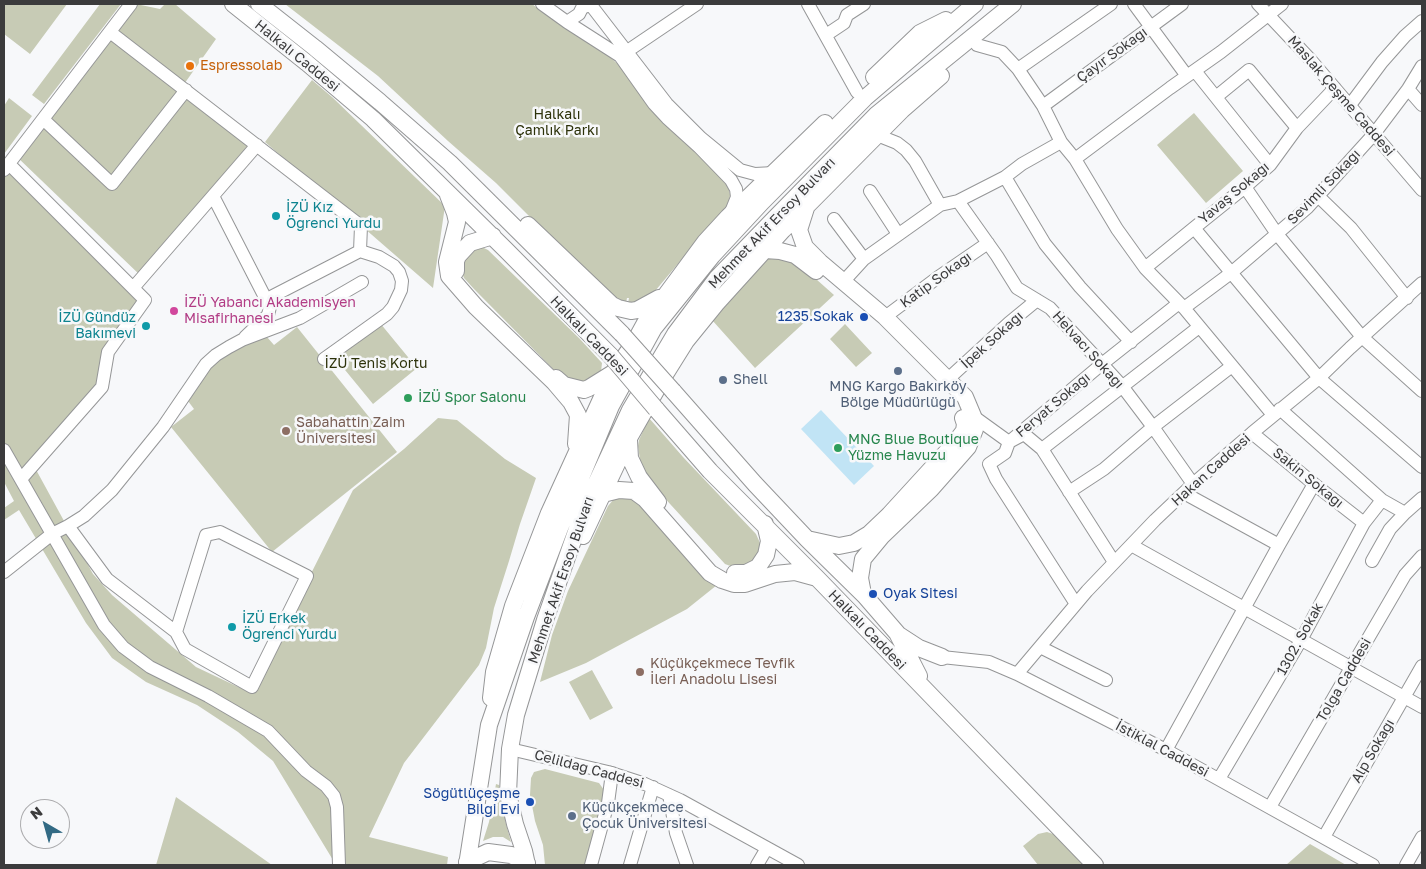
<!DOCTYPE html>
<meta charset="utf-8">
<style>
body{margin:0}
#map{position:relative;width:1426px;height:869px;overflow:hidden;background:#f7f8fa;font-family:"Golos Text",sans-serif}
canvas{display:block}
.frame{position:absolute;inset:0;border:5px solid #3b3b3c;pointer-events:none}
.north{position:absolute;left:20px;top:799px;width:50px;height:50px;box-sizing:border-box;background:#f7f8fa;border:1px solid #acacae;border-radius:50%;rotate:322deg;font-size:14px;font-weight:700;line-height:20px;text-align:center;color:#3b3b3c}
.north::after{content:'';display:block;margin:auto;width:18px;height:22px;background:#326a84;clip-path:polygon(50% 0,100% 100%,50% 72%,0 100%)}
</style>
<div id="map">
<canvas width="1426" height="869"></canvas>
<div class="frame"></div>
<div class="north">N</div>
</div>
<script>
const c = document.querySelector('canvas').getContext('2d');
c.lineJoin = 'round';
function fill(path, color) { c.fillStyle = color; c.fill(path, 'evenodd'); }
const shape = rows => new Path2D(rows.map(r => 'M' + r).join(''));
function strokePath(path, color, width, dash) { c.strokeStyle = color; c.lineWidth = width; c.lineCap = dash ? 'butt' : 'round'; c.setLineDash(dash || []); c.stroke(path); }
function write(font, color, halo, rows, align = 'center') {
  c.font = font + ' "Golos Text",sans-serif'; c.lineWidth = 5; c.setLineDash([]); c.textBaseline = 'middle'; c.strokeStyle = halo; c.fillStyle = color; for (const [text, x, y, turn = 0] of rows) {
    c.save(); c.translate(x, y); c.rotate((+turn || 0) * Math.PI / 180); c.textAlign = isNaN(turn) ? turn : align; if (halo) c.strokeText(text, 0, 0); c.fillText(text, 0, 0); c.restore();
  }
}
fill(shape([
 [4,4,67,4,30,54,4,34],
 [100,4,121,4,44,104,32,95],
 [136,4,160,9,165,4,175,4,216,39,182,87,257,145,142,277,15,155],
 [285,4,532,4,558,23,601,49,621,67,728,183,730,195,729,203,650,297,641,303,628,303,629,298,627,298,626,303,606,293,496,183,448,141,378,76],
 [312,80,332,97,445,206,433,288,265,142],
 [9,98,32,116,4,154,4,106],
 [1194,113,1243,171,1206,203,1157,145],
 [9,164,145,300,109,352,102,387,34,466,93,574,112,595,196,667,251,693,353,490,404,449,438,418,457,420,505,459,536,478,520,524,509,561,494,608,486,648,479,665,404,763,369,837,448,857,447,865,336,865,273,761,238,732,197,705,146,682,112,658,86,623,19,510,4,520,4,508,14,501,4,482,4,170],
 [482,247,488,250,579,338,602,363,601,372,589,383,565,381,474,289,464,278,461,271,465,254],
 [789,255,834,295,755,368,712,320,766,258],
 [380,323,417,368,373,404,336,359],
 [845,324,872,353,856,367,830,339],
 [297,327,397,452,272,552,171,427,194,409,188,401,194,389,219,358,255,340,267,337,274,345],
 [649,418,683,457,756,534,760,543,760,551,750,565,733,567,725,564,660,493,646,474,640,460,638,446,639,440],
 [623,496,632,497,717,585,687,609,586,663,540,682,552,635,568,591,608,506,614,499],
 [592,670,613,708,590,720,569,682],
 [545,769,599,783,604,790,603,800,585,865,545,865,543,845,535,821,530,795,531,778,534,772],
 [496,784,499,785,506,824,511,842,503,837,493,837,483,841,489,822],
 [176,797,272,865,156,865],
 [1047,832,1056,835,1084,865,1038,865,1023,846,1038,834],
 [1310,844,1346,865,1286,865]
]), '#c7cbb5');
fill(shape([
 [821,410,874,466,854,485,801,429]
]), '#c1e4f5');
const minor = shape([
 [542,4,567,22,620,56,654,104,667,118,699,147,731,180,736,189,737,197,731,212],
 [590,4,667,104,701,138,740,170,755,174,774,173],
 [808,4,857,92],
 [1134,4,1187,76],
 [1258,4,1309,58,1422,190],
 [567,22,579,14,582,8,591,4],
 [110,32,361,226,360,251],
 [826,35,844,23,847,15,864,4],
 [977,45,1002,52,1018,69,1043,106,1061,142,1075,159,1117,229,1145,268,1184,308,1273,415],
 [620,56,697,4],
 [1018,69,1111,4],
 [1195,71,1270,165],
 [1408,89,1422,105],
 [1216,97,1249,70,1297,128],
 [1350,105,1382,62,1405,36,1422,21],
 [1043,106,1182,4],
 [43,119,112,184,186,90],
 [877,135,897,143,906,150,915,161,940,205],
 [1075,159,1170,88,1221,52,1282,4],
 [9,164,145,300,108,352,102,387,21,479],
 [4,170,131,4],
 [1005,177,1045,244,1080,287,1131,342],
 [1245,187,1277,234,1362,337,1422,391],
 [870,191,898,234],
 [213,196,270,307,268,315,245,337],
 [1318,196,1351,228,1407,298],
 [958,201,997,256,1017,288,1050,308,1102,364,1122,386,1153,427,1193,484],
 [834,219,864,259],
 [1194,228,1319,378,1422,467],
 [1145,268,1194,228,1245,187,1270,165,1297,128,1335,88],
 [843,282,864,259,940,205,958,201,1005,177,1022,164,1061,142],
 [133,288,257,145],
 [265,300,360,251,379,257,394,266,399,272,402,281,401,290,393,307,387,314,324,359],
 [1184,308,1231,273,1307,208,1374,134,1408,89,1422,66],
 [885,317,937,278,988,243],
 [947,380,1009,323,1037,300],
 [1280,409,1382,500,1405,513,1422,498],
 [973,416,1009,442,1102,364,1179,303],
 [1252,433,1314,484,1364,523],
 [1042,449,1199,327],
 [4,450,104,625,123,647,150,667,208,696,268,731,306,771,326,786,334,796,337,807,339,865],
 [1069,492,1104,469,1153,427,1232,366],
 [1184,493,1279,545],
 [68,526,107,579,176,632,185,649,252,687,307,576,220,532,206,535,176,632],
 [1131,545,1422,707],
 [1372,561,1390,529,1405,513],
 [4,572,52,534,68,526,84,516,112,490,163,427,206,364,216,355,229,347,242,340,300,318,362,282],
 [1076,604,996,479,989,464,1005,453,1009,442,1024,434,1042,449,1114,562],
 [1040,647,1106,680],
 [942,657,989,662,1017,674,1166,750,1373,865],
 [1017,674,1087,591,1155,520,1193,484,1252,433,1319,378,1350,348,1422,283],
 [510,749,608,772,645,784,680,800,798,865],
 [1166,750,1279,545,1314,484],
 [1219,779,1301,640,1364,523,1382,500],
 [669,795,676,833,687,865],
 [1270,807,1405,575,1422,556],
 [1324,837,1422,666],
 [591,865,608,803,612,773],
 [630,865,653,787],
 [757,865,767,848],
 [1406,865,1422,837]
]);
const major = shape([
 [233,4,307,63,373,119,506,250,611,356],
 [259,4,315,48,380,102,450,163,622,334],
 [874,77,920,33,946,20],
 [448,195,455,213,457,222,447,262,449,276,476,307,554,382,571,402,578,415,576,444],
 [806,208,799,230,805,247,820,262,885,317,965,397,973,416,975,429,968,447,931,489,882,536,863,559,860,578,863,594],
 [528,225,612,305,618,308,631,311,637,310,659,298],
 [765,250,780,251,795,255,816,271],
 [456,271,456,261,458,256,470,243,493,236],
 [556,378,564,385,584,390,589,388,613,373],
 [673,391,755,484,807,539,865,596,897,633,919,676],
 [656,409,710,471,818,579,1095,865],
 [629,440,630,458,639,477,658,502],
 [603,494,619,490,634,491,645,499,710,573,722,580,734,584,745,584,775,574,795,572,817,578],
 [583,536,629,438,666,373,686,341,716,304,783,230,902,110,941,76],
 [807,539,839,546,854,543,869,534,889,515,954,444,964,431,965,424,963,418],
 [735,573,746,573,758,567,766,555,769,541,765,524],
 [899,635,919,648,942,657],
 [491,698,494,672,513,606,549,513,613,373,634,343,645,323,705,242,728,217,825,123],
 [467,862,488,852,511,855,527,863],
 [467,865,489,725,526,617,560,528,611,406,654,328,712,256,762,202,865,98,975,4],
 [527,865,524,851,515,824,508,794,510,749,516,715,545,620,584,509,630,410,675,334,717,278,774,219,876,115,1013,4]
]);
strokePath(minor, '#959697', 14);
strokePath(major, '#959697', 18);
strokePath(minor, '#fff', 12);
strokePath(major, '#fff', 16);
const majorBridge = shape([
 [622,334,673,391],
 [611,356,656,409]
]);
strokePath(majorBridge, '#959697', 18, []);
strokePath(majorBridge, '#fff', 16);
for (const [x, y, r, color] of [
 [190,66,5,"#e8710a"],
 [276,216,5,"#0f9aa8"],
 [174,311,5,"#d1479c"],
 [864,317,5,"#1a4fb4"],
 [146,326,5,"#0f9aa8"],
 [898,371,5,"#5c6f8a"],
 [723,380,5,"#5c6f8a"],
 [408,398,5,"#2e9e5b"],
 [286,431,5,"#8d6e63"],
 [838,448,5,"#2e9e5b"],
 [873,594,5,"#1a4fb4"],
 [232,627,5,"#0f9aa8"],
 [640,672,5,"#8d6e63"],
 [530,802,5,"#1a4fb4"],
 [572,816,5,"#5c6f8a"]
]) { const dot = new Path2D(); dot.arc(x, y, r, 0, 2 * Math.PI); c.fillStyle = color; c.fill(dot); strokePath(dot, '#f7f8fa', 2); }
write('14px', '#3b3b3c', '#f7f8fa', [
 ["Çayır Sokağı",1112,55,-36],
 ["Halkalı Caddesi",297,56,39],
 ["Maslak Çeşme Caddesi",1341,96,49],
 ["Sevimli Sokağı",1324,187,-46],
 ["Yavaş Sokağı",1234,193,-40],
 ["Mehmet Akif Ersoy Bulvarı",772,223,-46],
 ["Katip Sokağı",936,280,-36],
 ["Halkalı Caddesi",589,336,46],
 ["İpek Sokağı",992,340,-42],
 ["Helvacı Sokağı",1088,350,48],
 ["Feryat Sokağı",1053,405,-40],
 ["Hakan Caddesi",1211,470,-42],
 ["Sakin Sokağı",1308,478,39],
 ["Mehmet Akif Ersoy Bulvarı",561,580,-71],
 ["Halkalı Caddesi",867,630,46],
 ["1302. Sokak",1300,639,-61],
 ["Tolga Caddesi",1344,680,-60],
 ["İstiklal Caddesi",1162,749,28],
 ["Alp Sokağı",1373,751,-60],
 ["Celildağ Caddesi",589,769,15]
]);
write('14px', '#c56008', '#f7f8fa', [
 ["Espressolab",200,66]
], 'left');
write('14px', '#2d320a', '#f7f8fa', [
 ["Halkalı",557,115],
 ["Çamlık Parkı",557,131],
 ["İZÜ Tenis Kortu",376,364]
]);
write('14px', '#0d838f', '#f7f8fa', [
 ["İZÜ Kız",286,208],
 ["Öğrenci Yurdu",286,224],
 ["İZÜ Gündüz",136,318,"right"],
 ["Bakımevi",136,334,"right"],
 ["İZÜ Erkek",242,619],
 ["Öğrenci Yurdu",242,635]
], 'left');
write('14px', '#b23c85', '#f7f8fa', [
 ["İZÜ Yabancı Akademisyen",184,303],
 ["Misafirhanesi",184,319]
], 'left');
write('14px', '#164399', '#f7f8fa', [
 ["1235.Sokak",854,317],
 ["Oyak Sitesi",883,594,"left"],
 ["Söğütlüçeşme",520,794],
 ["Bilgi Evi",520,810]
], 'right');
write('14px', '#4e5e75', '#f7f8fa', [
 ["Shell",733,380],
 ["MNG Kargo Bakırköy",898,387,"center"],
 ["Bölge Müdürlüğü",898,403,"center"],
 ["Küçükçekmece",582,808],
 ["Çocuk Üniversitesi",582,824]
], 'left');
write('14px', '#27864d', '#f7f8fa', [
 ["İZÜ Spor Salonu",418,398],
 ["MNG Blue Boutique",848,440],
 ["Yüzme Havuzu",848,456]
], 'left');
write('14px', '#785e54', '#f7f8fa', [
 ["Sabahattin Zaim",296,423],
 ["Üniversitesi",296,439],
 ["Küçükçekmece Tevfik",650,664],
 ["İleri Anadolu Lisesi",650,680]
], 'left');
</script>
